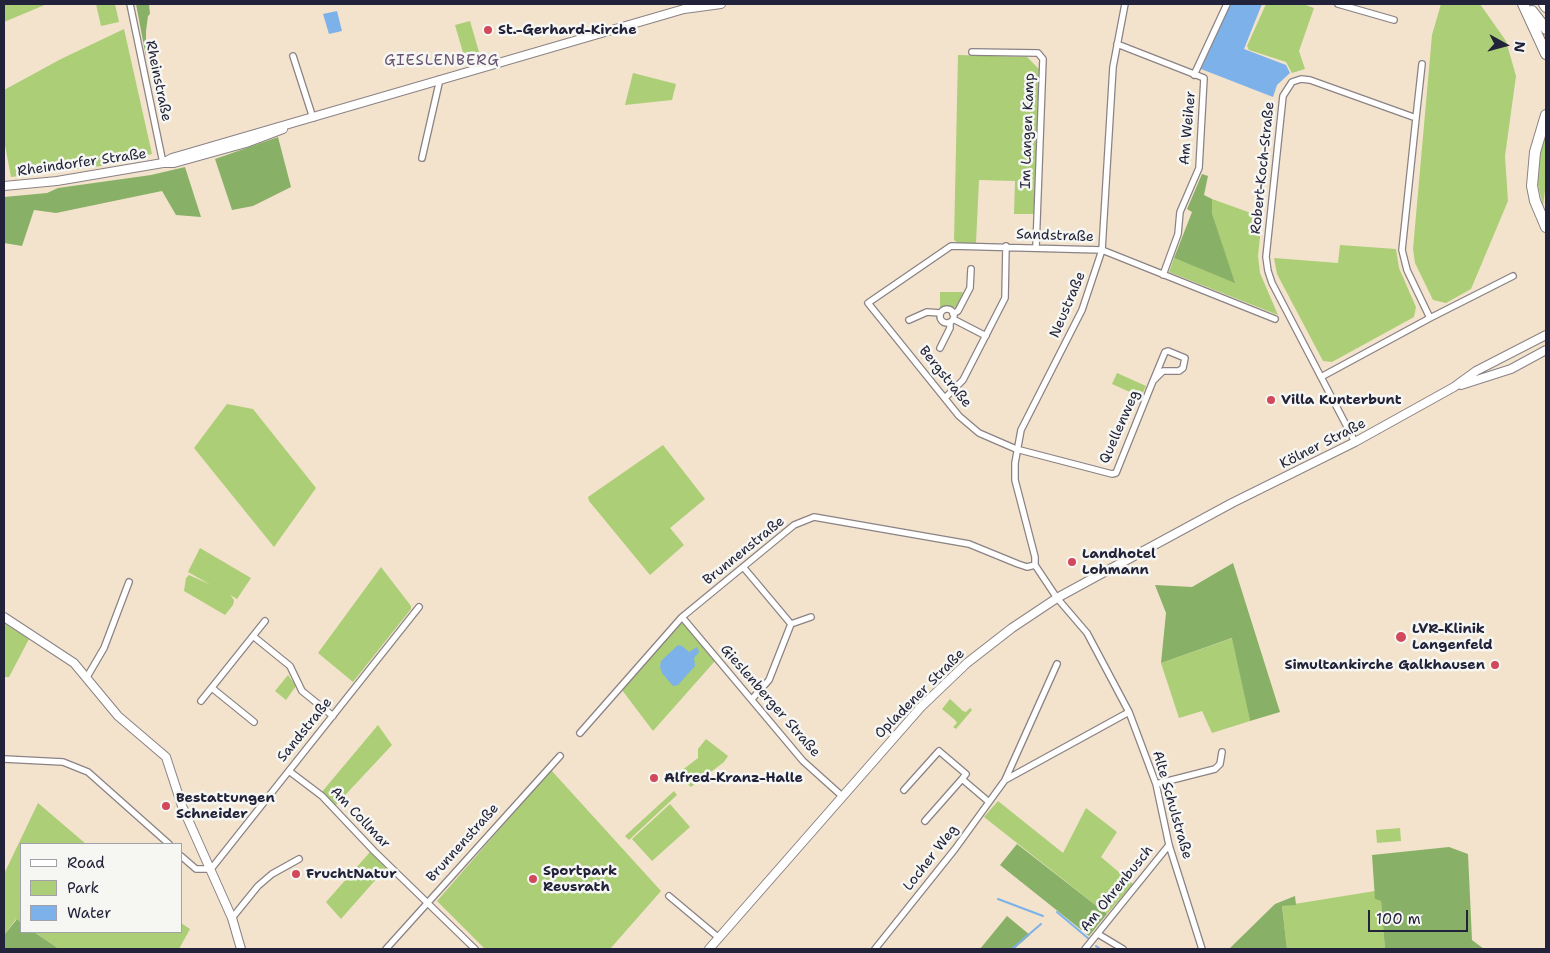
<!DOCTYPE html>
<meta charset="utf-8">
<style>
body{margin:0}
#map{position:relative;width:1550px;height:953px;overflow:hidden;background:#f3e3cd;font-family:"Shantell Sans",sans-serif}
canvas{display:block}
.frame{position:absolute;inset:0;border:5px solid #22223b;pointer-events:none}
.legend{position:absolute;left:20px;top:843px;width:162px;height:90px;box-sizing:border-box;background:#f6f6f2;border:1px solid #a1a1a9;margin:0;padding:6px 9px;list-style:none;font-size:15px;color:#22223b}
.legend li{display:flex;align-items:center;gap:10px;height:25px}
.legend b{width:25px;border:1px solid #a1a1a9}
.north{position:absolute;left:1480px;top:20px;width:50px;height:50px;-webkit-text-stroke:4px #f6f6f2;paint-order:stroke;rotate:97deg;font-size:14px;font-weight:700;line-height:20px;text-align:center;color:#22223b}
.north::after{content:'';display:block;margin:auto;width:18px;height:22px;background:#22223b;clip-path:polygon(50% 0,100% 100%,50% 72%,0 100%)}
.scale{position:absolute;left:1368px;top:910px;width:100px;height:22px;box-sizing:border-box;border:2px solid #22223b;border-top:0;padding-left:6px;font-size:15px;line-height:18px;white-space:nowrap;color:#22223b;-webkit-text-stroke:4px #f6f6f2;paint-order:stroke}
</style>
<div id="map">
<canvas width="1550" height="953"></canvas>
<div class="frame"></div>
<ul class="legend">
<li><b style="height:6px;background:#fff"></b>Road</li>
<li><b style="height:14px;background:#abce76"></b>Park</li>
<li><b style="height:14px;background:#7cb1ea"></b>Water</li>
</ul>
<div class="north">N</div>
<div class="scale">100 m</div>
</div>
<script>
const c = document.querySelector('canvas').getContext('2d');
c.lineJoin = 'round';
function fill(path, color) { c.fillStyle = color; c.fill(path, 'evenodd'); }
const shape = rows => new Path2D(rows.map(r => 'M' + r).join(''));
function strokePath(path, color, width, dash) { c.strokeStyle = color; c.lineWidth = width; c.lineCap = dash ? 'butt' : 'round'; c.setLineDash(dash || []); c.stroke(path); }
function write(font, color, halo, rows, align = 'center') {
  c.font = font + ' "Shantell Sans",sans-serif'; c.lineWidth = 5; c.setLineDash([]); c.textBaseline = 'middle'; c.strokeStyle = halo; c.fillStyle = color; for (const [text, x, y, turn = 0] of rows) {
    c.save(); c.translate(x, y); c.rotate((+turn || 0) * Math.PI / 180); c.textAlign = isNaN(turn) ? turn : align; if (halo) c.strokeText(text, 0, 0); c.fillText(text, 0, 0); c.restore();
  }
}
fill(shape([
 [4,4,47,4,4,22],
 [96,4,115,4,119,22,101,26],
 [1266,4,1303,4,1314,8,1299,51,1305,69,1292,73,1286,62,1249,50,1247,46],
 [1441,4,1480,4,1506,41,1516,76,1505,156,1508,201,1471,289,1446,303,1433,300,1415,263,1413,249,1432,35],
 [470,21,479,52,464,56,455,25],
 [124,29,152,154,101,166,11,177,4,140,4,90,61,59],
 [958,55,1027,57,1039,69,1034,214,1014,214,1015,181,979,180,976,243,958,243,954,240],
 [633,73,676,84,672,100,625,105],
 [1546,134,1546,181,1543,207,1537,180,1539,157],
 [1212,199,1262,217,1258,256,1260,273,1278,315,1169,272,1174,258,1234,282,1212,213],
 [1340,245,1396,249,1399,268,1416,307,1414,317,1332,362,1323,361,1277,274,1274,258,1338,263],
 [940,292,962,292,964,294,957,308,947,306,940,308],
 [1117,373,1146,386,1141,397,1112,384],
 [227,404,253,409,316,488,274,547,194,448],
 [663,445,705,499,670,528,684,545,650,575,589,501,588,497],
 [200,548,251,578,237,599,230,595,234,600,233,605,225,615,184,591,186,578,189,575,211,585,188,572],
 [381,567,411,606,411,609,353,682,318,653],
 [4,623,29,639,9,677,4,677],
 [680,624,685,624,715,661,653,731,622,690],
 [1233,638,1250,721,1212,733,1202,711,1179,718,1161,663],
 [288,675,296,686,286,700,275,691],
 [950,699,963,711,966,712,970,708,972,710,956,729,953,727,957,723,955,720,942,709],
 [378,725,392,745,334,807,321,793],
 [706,739,728,756,724,762,691,787,677,774,698,758,698,749],
 [551,770,661,891,610,949,485,949,437,901],
 [674,791,677,795,629,840,625,836],
 [998,801,1063,853,1086,808,1117,832,1101,857,1133,884,1107,914,984,817],
 [38,803,86,844,21,844,21,923,16,919,4,935,4,874],
 [670,804,690,827,652,861,632,839],
 [1400,828,1401,841,1377,843,1376,830],
 [370,852,386,868,341,919,326,902],
 [1375,891,1375,899,1381,900,1385,949,1287,949,1282,906],
 [181,923,190,929,179,949,59,949,34,932,181,932]
]), '#abce76');
fill(shape([
 [136,4,149,4,150,14,148,16,146,31,146,57],
 [278,137,291,187,253,206,232,210,215,159],
 [185,167,201,217,176,215,162,191,56,213,34,210,22,246,4,243,4,197,47,193,58,188,151,175],
 [1202,174,1208,176,1204,195,1212,199,1212,213,1235,283,1174,258,1192,212,1187,209],
 [1233,563,1280,712,1250,721,1232,638,1161,663,1166,613,1155,585,1192,587],
 [1017,844,1107,914,1089,936,1000,865],
 [1449,847,1468,854,1472,940,1484,949,1385,949,1381,901,1375,899,1372,855],
 [1295,896,1296,905,1282,906,1287,949,1229,949,1275,904],
 [1007,916,1030,935,1014,949,980,949],
 [17,919,21,923,21,932,34,932,59,949,4,949,4,935]
]), '#88b167');
fill(shape([
 [1231,4,1262,4,1244,49,1286,65,1290,73,1277,85,1273,97,1201,69],
 [337,11,342,31,329,34,323,14],
 [678,645,682,646,689,652,697,647,699,652,694,658,695,666,678,685,673,686,662,673,660,667,661,661]
]), '#7cb1ea');
strokePath(shape([
 [998,899,1043,916],
 [1057,912,1089,939],
 [1096,946,1100,949],
 [1012,949,1041,924]
]), '#7cb1ea', 2);
const street = shape([
 [130,4,163,163],
 [1125,4,1113,67,1102,250,1082,310,1021,430,1015,463,1015,480,1035,557,1035,565,1057,598,1087,633,1129,712,1156,784,1169,845,1202,949],
 [1338,4,1394,20],
 [1117,44,1204,78,1199,168,1180,212,1178,234,1163,275],
 [972,52,1038,53,1043,59,1036,247],
 [293,56,313,118],
 [1194,75,1227,4],
 [1416,118,1422,64],
 [422,158,440,79],
 '940 316a7 7 0 1 1 14 0a7 7 0 1 1-14 0Z',
 [953,314,958,311,970,288,971,269],
 [1430,318,1513,276],
 [953,319,986,336],
 [909,320,927,312,940,313],
 [940,348,950,328,950,322],
 [1321,377,1430,318,1407,270,1402,250,1416,118,1310,80,1301,79,1292,82,1283,96,1266,257,1268,271,1272,283,1321,377,1355,442],
 [1153,381,1165,352,1168,351,1185,358,1183,368,1179,371,1163,371,1153,381,1116,473,1112,474,1016,449,979,433,959,416,868,303,951,246,1102,250,1275,319],
 [945,398,963,380,1005,298,1006,246],
 [744,568,791,624],
 [682,617,803,761,842,796],
 [253,636,290,666,302,691,333,716],
 [87,677,104,648,129,582],
 [212,688,254,722],
 [752,699,769,680,791,624,811,617],
 [201,701,265,621],
 [580,733,682,617,794,525,814,517,969,544,1018,564,1027,567,1035,565],
 [4,759,63,762,88,772,169,844],
 [289,771,322,796,374,851,475,949],
 [1005,780,1057,664],
 [1156,784,1215,769,1220,764,1222,752],
 [904,790,939,751,966,774,962,779],
 [925,821,962,779,989,802],
 [181,856,196,869,211,869,419,607],
 [669,896,719,938],
 [232,918,258,886,272,874,299,859],
 [1098,934,1123,949],
 [386,949,560,756],
 [875,949,955,849,1005,780,1129,712],
 [1085,949,1169,845]
]);
const secondary = shape([
 [163,163,172,158,684,9,721,4],
 [4,186,57,181,163,163,174,163,246,143,283,129],
 [1461,385,1511,369,1546,350],
 [4,617,74,663,118,716,166,757,182,806,232,918,241,949],
 [709,949,921,707,967,663,1012,628,1057,598,1099,575,1232,503,1355,442,1454,387,1476,371,1546,335]
]);
const highway = shape([
 [1523,4,1546,54],
 [1544,4,1546,7],
 [1532,11,1546,29],
 [1546,115,1535,152,1532,186,1535,201,1546,227]
]);
strokePath(street, '#8a8284', 8);
strokePath(secondary, '#8a8284', 10);
strokePath(highway, '#8a8284', 12);
strokePath(street, '#fff', 5.5);
strokePath(secondary, '#fff', 8);
strokePath(highway, '#fff', 10);
for (const [x, y, r, color] of [
 [488,30,5,"#d1495b"],
 [1271,400,5,"#d1495b"],
 [1072,562,5,"#d1495b"],
 [1401,637,6,"#d1495b"],
 [1495,665,5,"#d1495b"],
 [654,778,5,"#d1495b"],
 [166,806,5,"#d1495b"],
 [296,874,5,"#d1495b"],
 [533,879,5,"#d1495b"]
]) { const dot = new Path2D(); dot.arc(x, y, r, 0, 2 * Math.PI); c.fillStyle = color; c.fill(dot); strokePath(dot, '#f6f6f2', 2); }
write('bold 14px', '#22223b', '#f6f6f2', [
 ["St.-Gerhard-Kirche",498,30],
 ["Villa Kunterbunt",1281,400],
 ["Landhotel",1082,554],
 ["Lohmann",1082,570],
 ["LVR-Klinik",1412,629],
 ["Langenfeld",1412,645],
 ["Simultankirche Galkhausen",1485,665,"right"],
 ["Alfred-Kranz-Halle",664,778],
 ["Bestattungen",176,798],
 ["Schneider",176,814],
 ["Sportpark",543,871],
 ["Reusrath",543,887],
 ["FruchtNatur",306,874]
], 'left');
write('14px', '#22223b', '#f6f6f2', [
 ["Rheinstraße",158,81,78],
 ["Am Weiher",1188,128,-85],
 ["Im Langen Kamp",1028,131,-88],
 ["Rheindorfer Straße",82,163,-8],
 ["Robert-Koch-Straße",1263,168,-84],
 ["Sandstraße",1055,236,2],
 ["Neustraße",1068,305,-67],
 ["Bergstraße",945,377,51],
 ["Quellenweg",1120,427,-66],
 ["Kölner Straße",1323,444,-27],
 ["Brunnenstraße",744,551,-39],
 ["Opladener Straße",920,694,-45],
 ["Gieslenberger Straße",770,701,49],
 ["Sandstraße",305,730,-51],
 ["Alte Schulstraße",1172,805,74],
 ["Am Collmar",360,818,46],
 ["Brunnenstraße",463,843,-48],
 ["Locher Weg",931,858,-52],
 ["Am Ohrenbusch",1117,889,-51]
]);
c.letterSpacing = '1px';
write('15px', '#675172', '#f6f6f2', [
 ["GIESLENBERG",442,61]
]);
c.letterSpacing = '0px';
</script>
